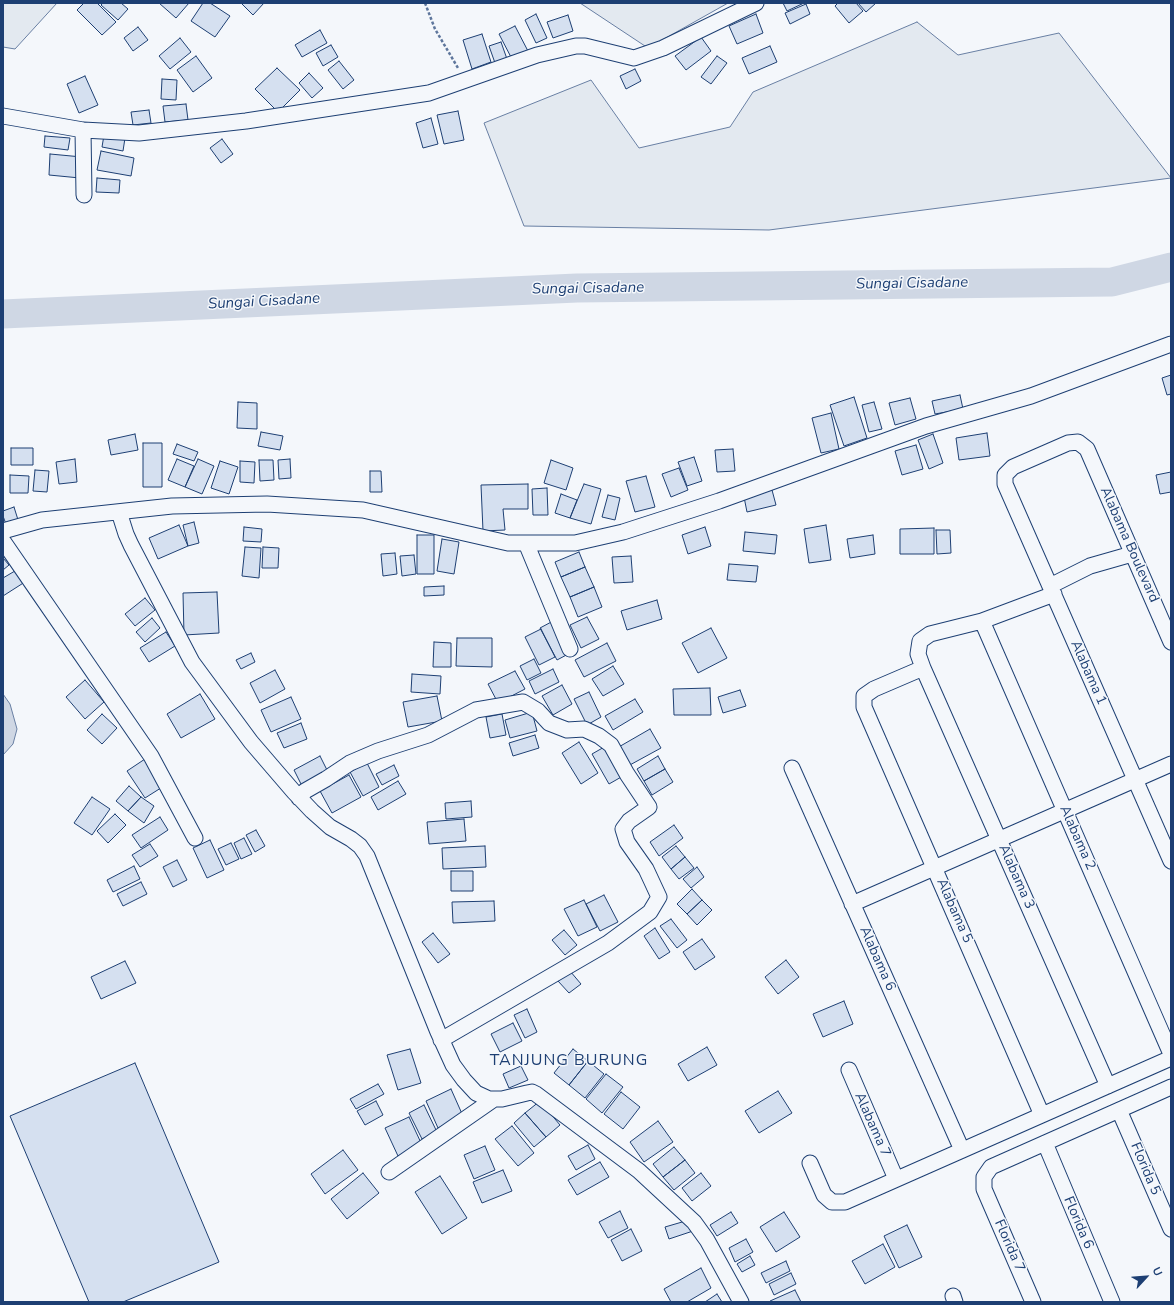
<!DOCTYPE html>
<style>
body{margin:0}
#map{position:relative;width:1174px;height:1305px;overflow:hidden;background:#f4f7fb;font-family:"Nunito Sans",sans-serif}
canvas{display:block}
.frame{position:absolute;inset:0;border:4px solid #1d3f73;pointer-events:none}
.north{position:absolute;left:1126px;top:1257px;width:40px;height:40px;-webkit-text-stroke:3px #f4f7fb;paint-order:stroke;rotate:64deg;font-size:11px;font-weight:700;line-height:16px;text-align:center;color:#1d3f73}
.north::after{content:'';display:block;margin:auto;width:14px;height:18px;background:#1d3f73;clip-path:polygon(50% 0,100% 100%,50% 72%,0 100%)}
</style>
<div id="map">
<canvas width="1174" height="1305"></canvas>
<div class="frame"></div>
<div class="north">U</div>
</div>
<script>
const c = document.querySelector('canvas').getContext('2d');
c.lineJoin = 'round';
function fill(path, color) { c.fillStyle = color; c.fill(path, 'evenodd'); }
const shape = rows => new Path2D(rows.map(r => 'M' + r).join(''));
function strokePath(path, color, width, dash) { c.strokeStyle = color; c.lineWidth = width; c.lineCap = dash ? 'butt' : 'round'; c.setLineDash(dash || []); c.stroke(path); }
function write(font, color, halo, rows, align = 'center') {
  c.font = font + ' "Nunito Sans",sans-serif'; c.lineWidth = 3; c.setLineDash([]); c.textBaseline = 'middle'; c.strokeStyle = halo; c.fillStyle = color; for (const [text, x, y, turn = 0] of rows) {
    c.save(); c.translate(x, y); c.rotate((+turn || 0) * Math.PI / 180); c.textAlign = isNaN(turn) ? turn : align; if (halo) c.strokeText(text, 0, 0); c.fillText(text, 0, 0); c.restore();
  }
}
const green = shape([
 [3,3,57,3,15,49,3,47,3,3],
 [580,3,728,3,648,48,580,3],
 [917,22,958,55,1059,33,1171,178,769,230,524,226,484,123,591,80,639,148,730,127,753,92,917,22]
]);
fill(green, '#e3e9f0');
strokePath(green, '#687fa3', 1);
const water = shape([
 [3,694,10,704,17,729,13,744,3,755,3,694]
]);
fill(water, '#cfd7e4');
strokePath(water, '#687fa3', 1);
strokePath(shape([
 [3,314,577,288,1112,282,1171,267]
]), '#cfd7e4', 29);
const building = shape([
 [84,3,97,3,116,22,102,35,77,10,84,3],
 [103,3,121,3,128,9,118,20,101,5,103,3],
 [159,3,189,3,176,18,159,3],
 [203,3,210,3,230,16,215,37,191,21,203,3],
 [241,3,264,3,253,15,241,3],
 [783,3,804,3,787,11,783,3],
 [838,3,856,3,863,11,849,23,835,6,838,3],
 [858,3,876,3,866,12,858,3],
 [806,4,810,14,790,24,785,13,806,4],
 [536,14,547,38,536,43,525,20,536,14],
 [756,14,763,33,737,44,729,26,756,14],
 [568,15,573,31,553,38,547,22,568,15],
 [515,26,529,53,513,61,499,34,515,26],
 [138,27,148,40,133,51,124,38,138,27],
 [320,30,327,43,302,57,295,45,320,30],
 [482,34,491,62,472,69,463,40,482,34],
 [701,37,711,51,686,70,675,56,701,37],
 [180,38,191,52,170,69,159,56,180,38],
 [501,42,507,59,495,63,489,46,501,42],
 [331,45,338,57,323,66,316,53,331,45],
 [770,46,777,62,749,74,742,58,770,46],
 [196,56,212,78,193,92,177,70,196,56],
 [717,56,727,63,711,84,701,77,717,56],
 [339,61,354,80,343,89,328,70,339,61],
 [277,68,300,90,278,112,255,89,277,68],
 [635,69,641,81,626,89,620,76,635,69],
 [309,73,323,88,312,98,299,83,309,73],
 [85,76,98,105,79,113,67,84,85,76],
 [162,79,177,80,176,100,161,99,162,79],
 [186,104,188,120,165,122,163,106,186,104],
 [149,110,151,123,133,125,131,112,149,110],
 [458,111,464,140,444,144,437,115,458,111],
 [431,118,438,144,423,148,416,123,431,118],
 [104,135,125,138,123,151,102,147,104,135],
 [45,136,70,138,68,150,44,147,45,136],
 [222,139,233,154,221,163,210,148,222,139],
 [101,151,134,158,131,176,97,170,101,151],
 [50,154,82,157,80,178,49,175,50,154],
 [97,178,120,180,119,193,96,192,97,178],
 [1171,375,1171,394,1167,395,1162,378,1171,375],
 [960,395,963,409,935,414,932,401,960,395],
 [854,397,867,438,844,446,830,405,854,397],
 [910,398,916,419,895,425,889,403,910,398],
 [238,402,257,403,257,429,237,428,238,402],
 [874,402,882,429,869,432,862,405,874,402],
 [831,413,839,449,821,453,812,418,831,413],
 [261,432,283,436,280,450,258,446,261,432],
 [987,433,990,456,959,460,956,438,987,433],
 [135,434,138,450,111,455,108,440,135,434],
 [933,434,943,463,929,469,918,440,933,434],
 [143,443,162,443,162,487,143,487,143,443],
 [177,444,198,452,194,461,173,454,177,444],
 [916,445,923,469,902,475,895,451,916,445],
 [11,448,33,448,33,465,11,465,11,448],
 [733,449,735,471,717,472,715,450,733,449],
 [694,457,702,481,687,486,678,462,694,457],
 [75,459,77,482,59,484,56,462,75,459],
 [177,459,194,466,185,487,168,480,177,459],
 [198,459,214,466,202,494,185,487,198,459],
 [290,459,291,478,279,479,278,460,290,459],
 [259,460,273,460,274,480,260,481,259,460],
 [551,460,573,468,566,490,544,483,551,460],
 [220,461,238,467,229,494,211,488,220,461],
 [240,461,255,462,254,483,240,482,240,461],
 [679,468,688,490,671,497,662,474,679,468],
 [35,470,49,471,47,492,33,491,35,470],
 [370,471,381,471,382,492,370,492,370,471],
 [1171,472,1171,492,1160,494,1156,475,1171,472],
 [10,475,29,476,28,493,10,493,10,475],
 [646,476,655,507,635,512,626,481,646,476],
 [528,484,528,509,503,509,505,530,483,531,481,485,528,484],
 [584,484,601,489,591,524,570,518,584,484],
 [547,488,548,515,533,515,532,489,547,488],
 [772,490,776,505,747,512,744,497,772,490],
 [561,494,577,500,570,518,555,513,561,494],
 [608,495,620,498,615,520,602,517,608,495],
 [14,507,19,523,7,527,3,516,3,511,14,507],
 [194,522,199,543,188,546,183,525,194,522],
 [179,525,188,546,158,559,149,538,179,525],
 [826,525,831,560,809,563,804,529,826,525],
 [244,527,262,529,261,542,243,541,244,527],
 [705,527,711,546,688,554,682,535,705,527],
 [934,528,934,554,900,554,900,529,934,528],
 [936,530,950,530,951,553,937,554,936,530],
 [745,532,777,535,775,554,743,551,745,532],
 [417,535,434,535,434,574,417,574,417,535],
 [873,535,875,554,850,558,847,539,873,535],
 [442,539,459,542,454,574,437,571,442,539],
 [245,547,261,548,259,578,242,576,245,547],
 [263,547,279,548,278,568,262,568,263,547],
 [579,552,585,567,561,577,555,562,579,552],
 [395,553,397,574,383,576,381,554,395,553],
 [414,555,416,574,402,576,400,556,414,555],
 [631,556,633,582,614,583,612,557,631,556],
 [3,558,9,565,3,570,3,558],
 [729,564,758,566,756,582,727,580,729,564],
 [585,567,594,587,570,597,561,577,585,567],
 [20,568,28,580,3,596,3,578,20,568],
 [444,586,444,595,424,596,424,587,444,586],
 [594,587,602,607,578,617,570,597,594,587],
 [217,592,219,633,184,635,183,593,217,592],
 [145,598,155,610,135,626,125,614,145,598],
 [657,600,662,619,627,630,621,611,657,600],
 [587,617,599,639,581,648,570,625,587,617],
 [152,618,160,628,145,642,136,632,152,618],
 [555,620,572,652,557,660,540,628,555,620],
 [711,628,727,658,698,673,682,643,711,628],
 [541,629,555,657,539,665,525,637,541,629],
 [166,632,175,646,149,662,140,648,166,632],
 [457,638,492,638,492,667,456,666,457,638],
 [434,642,451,643,451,667,433,667,434,642],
 [607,643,616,661,584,677,575,660,607,643],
 [251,653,255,662,241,669,236,660,251,653],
 [534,659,541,673,527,680,520,666,534,659],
 [613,666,624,684,603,696,592,679,613,666],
 [553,669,559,682,535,694,529,681,553,669],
 [275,670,285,689,260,703,250,683,275,670],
 [515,671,525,689,498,703,488,684,515,671],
 [412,674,441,676,440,694,411,692,412,674],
 [85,680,104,702,85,719,66,697,85,680],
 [562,685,572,704,553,715,542,696,562,685],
 [710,688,711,715,674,715,673,689,710,688],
 [740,690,746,706,723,713,718,697,740,690],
 [589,692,601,717,587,725,574,699,589,692],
 [200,694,215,719,181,738,167,714,200,694],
 [437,696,442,721,408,727,403,702,437,696],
 [291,697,301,719,271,732,261,710,291,697],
 [635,699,643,712,613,730,605,716,635,699],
 [532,712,537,731,510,738,505,720,532,712],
 [102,714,117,728,102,744,87,730,102,714],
 [502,714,506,735,490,738,486,717,502,714],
 [301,723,307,739,284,748,277,733,301,723],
 [650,729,661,748,628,766,617,748,650,729],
 [535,735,539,748,513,756,509,743,535,735],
 [579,742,598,773,581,784,562,753,579,742],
 [606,746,623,776,609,784,592,754,606,746],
 [320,756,328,772,302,786,294,770,320,756],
 [658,756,665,769,644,781,637,769,658,756],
 [145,759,164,786,145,798,127,771,145,759],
 [367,763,379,787,363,796,350,772,367,763],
 [394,765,399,776,382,785,376,774,394,765],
 [665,769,673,782,652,795,644,781,665,769],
 [349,775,361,797,332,813,320,791,349,775],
 [398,781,406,794,378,810,371,797,398,781],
 [129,786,141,797,128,811,116,801,129,786],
 [92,797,110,809,92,835,74,823,92,797],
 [141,797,154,806,144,823,128,811,141,797],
 [471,801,472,817,446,819,445,803,471,801],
 [115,814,126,825,108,843,97,831,115,814],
 [160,817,168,830,141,848,132,835,160,817],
 [464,819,466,841,429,844,427,822,464,819],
 [674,825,683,838,659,856,650,842,674,825],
 [256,830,265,846,255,852,246,835,256,830],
 [244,838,252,854,241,859,234,843,244,838],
 [210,840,224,870,207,878,193,848,210,840],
 [231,843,239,859,226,865,218,849,231,843],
 [150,844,158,856,140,867,132,855,150,844],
 [485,846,486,867,443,869,442,848,485,846],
 [676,846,685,857,671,869,662,857,676,846],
 [685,857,694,868,679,879,671,869,685,857],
 [177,860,187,880,173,887,163,867,177,860],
 [134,866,140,879,113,892,107,880,134,866],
 [697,867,704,877,691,888,683,879,697,867],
 [451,871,473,871,473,891,451,891,451,871],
 [141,882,147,894,123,906,117,894,141,882],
 [692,889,702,900,687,914,677,904,692,889],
 [604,895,618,922,600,931,586,904,604,895],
 [584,900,597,927,578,936,564,909,584,900],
 [702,900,712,910,697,925,687,914,702,900],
 [494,901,495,921,453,923,452,902,494,901],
 [671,919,687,940,677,948,660,926,671,919],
 [655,928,670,952,659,959,644,936,655,928],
 [564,930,577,945,565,955,552,940,564,930],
 [433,933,450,954,438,963,422,942,433,933],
 [702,939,715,957,695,970,683,952,702,939],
 [786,960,799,977,778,994,765,977,786,960],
 [125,961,136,983,101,999,91,977,125,961],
 [570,971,581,984,569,993,558,981,570,971],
 [844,1001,853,1024,823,1037,813,1014,844,1001],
 [527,1009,537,1032,525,1038,514,1015,527,1009],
 [513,1023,522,1041,500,1052,491,1034,513,1023],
 [707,1047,717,1065,688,1081,678,1064,707,1047],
 [410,1049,421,1083,398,1090,387,1055,410,1049],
 [573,1049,588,1061,569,1085,554,1073,573,1049],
 [588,1061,604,1074,585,1098,569,1085,588,1061],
 [135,1063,219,1262,123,1302,89,1302,10,1116,135,1063],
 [521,1066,528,1080,509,1088,503,1074,521,1066],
 [606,1074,623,1087,602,1113,586,1099,606,1074],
 [378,1084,384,1094,356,1109,350,1099,378,1084],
 [451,1089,463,1116,438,1128,426,1101,451,1089],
 [778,1091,792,1113,759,1133,745,1111,778,1091],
 [621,1092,640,1107,623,1129,604,1114,621,1092],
 [376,1101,383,1115,365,1125,357,1111,376,1101],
 [540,1101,560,1125,546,1137,525,1113,540,1101],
 [424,1105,437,1132,422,1139,409,1113,424,1105],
 [525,1113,546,1137,534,1147,514,1123,525,1113],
 [409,1117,422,1145,398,1156,385,1128,409,1117],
 [658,1121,673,1142,644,1162,630,1142,658,1121],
 [512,1126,534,1153,518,1166,495,1139,512,1126],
 [588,1145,595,1159,576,1170,568,1156,588,1145],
 [485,1146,495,1170,474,1179,464,1155,485,1146],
 [674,1147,685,1160,663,1177,653,1164,674,1147],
 [343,1150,358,1170,325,1194,311,1174,343,1150],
 [685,1160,695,1173,674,1190,663,1177,685,1160],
 [600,1162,609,1177,577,1195,568,1180,600,1162],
 [503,1170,512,1191,482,1203,473,1182,503,1170],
 [363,1173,379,1193,347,1219,331,1199,363,1173],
 [701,1173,711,1186,692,1201,682,1188,701,1173],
 [440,1176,467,1218,442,1234,415,1192,440,1176],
 [620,1211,628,1228,608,1238,599,1222,620,1211],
 [731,1212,738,1223,717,1236,710,1225,731,1212],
 [784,1212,800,1237,776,1252,760,1227,784,1212],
 [689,1220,693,1231,669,1239,665,1227,689,1220],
 [907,1225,922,1257,899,1268,884,1236,907,1225],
 [631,1229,642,1251,622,1261,611,1240,631,1229],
 [746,1239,753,1252,735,1262,729,1248,746,1239],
 [883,1244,895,1267,865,1284,852,1261,883,1244],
 [750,1256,755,1265,742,1272,737,1264,750,1256],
 [786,1261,790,1271,766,1283,761,1273,786,1261],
 [701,1268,711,1288,687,1302,671,1302,664,1289,701,1268],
 [791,1273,796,1284,774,1295,769,1284,791,1273],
 [795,1290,801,1302,770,1302,770,1301,795,1290],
 [717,1294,722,1302,705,1302,717,1294]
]);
fill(building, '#d5e0f0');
strokePath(building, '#1d3f73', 1);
const street = shape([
 [3,116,83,130,139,133,246,121,429,93,537,55,576,46,585,46,634,58,663,48,756,3],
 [83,130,84,195],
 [119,512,126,534,131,545,192,662,251,742,294,792,312,811,330,827,351,839,360,846,367,856,438,1032,453,1065,464,1080,476,1093,489,1099,502,1099,527,1093,532,1092,536,1094,639,1171,694,1222,707,1240,741,1302],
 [3,531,42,520,172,506,267,504,363,510,508,543,575,543,623,532,719,501,926,426,1031,396,1171,344],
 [3,541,151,756,195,838],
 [526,543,570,649],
 [1050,586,1090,566,1132,554],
 [982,621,1171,1054],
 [1171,642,1087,449,1078,442,1068,443,1013,467,1005,475,1005,484,1171,861],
 [923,668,1108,1086],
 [792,768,962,1150],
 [299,798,305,791,326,779,350,763,378,751,428,735,476,710,523,702,538,711,549,723,567,730,584,729,599,736,611,745,627,774,649,807,629,821,623,829,627,842,646,869,659,897,650,912,608,943,441,1040],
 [852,904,1171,764],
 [849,1070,896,1179],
 [1119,1110,1171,1229],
 [1042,1115,864,707,864,696,874,689,923,668,918,654,920,641,930,634,982,621,1054,594],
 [1045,1143,1112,1302],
 [810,1163,824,1195,832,1202,845,1202,1171,1058],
 [389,1172,494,1099],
 [953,1296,955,1302],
 [1033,1302,984,1189,984,1177,991,1167,1171,1087]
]);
strokePath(street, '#1d3f73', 17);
strokePath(shape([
 [425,3,435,29,458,68]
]), '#5e769c', 2.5, [3, 2]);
strokePath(street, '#f4f7fb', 15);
write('14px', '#1d3f73', '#f4f7fb', [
 ["Alabama Boulevard",1129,545,66],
 ["Alabama 1",1088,673,66],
 ["Alabama 2",1077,838,66],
 ["Alabama 3",1016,877,66],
 ["Alabama 5",954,911,66],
 ["Alabama 6",877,959,66],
 ["Alabama 7",872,1125,66],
 ["Florida 5",1145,1169,67],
 ["Florida 6",1078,1223,67],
 ["Florida 7",1009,1246,66]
]);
write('italic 15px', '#1d3f73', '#f4f7fb', [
 ["Sungai Cisadane",912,284,-1],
 ["Sungai Cisadane",588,289,-1],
 ["Sungai Cisadane",264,302,-3]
]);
c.letterSpacing = '1px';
write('16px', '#1d3f73', '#f4f7fb', [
 ["TANJUNG BURUNG",569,1061]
]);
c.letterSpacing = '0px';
</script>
